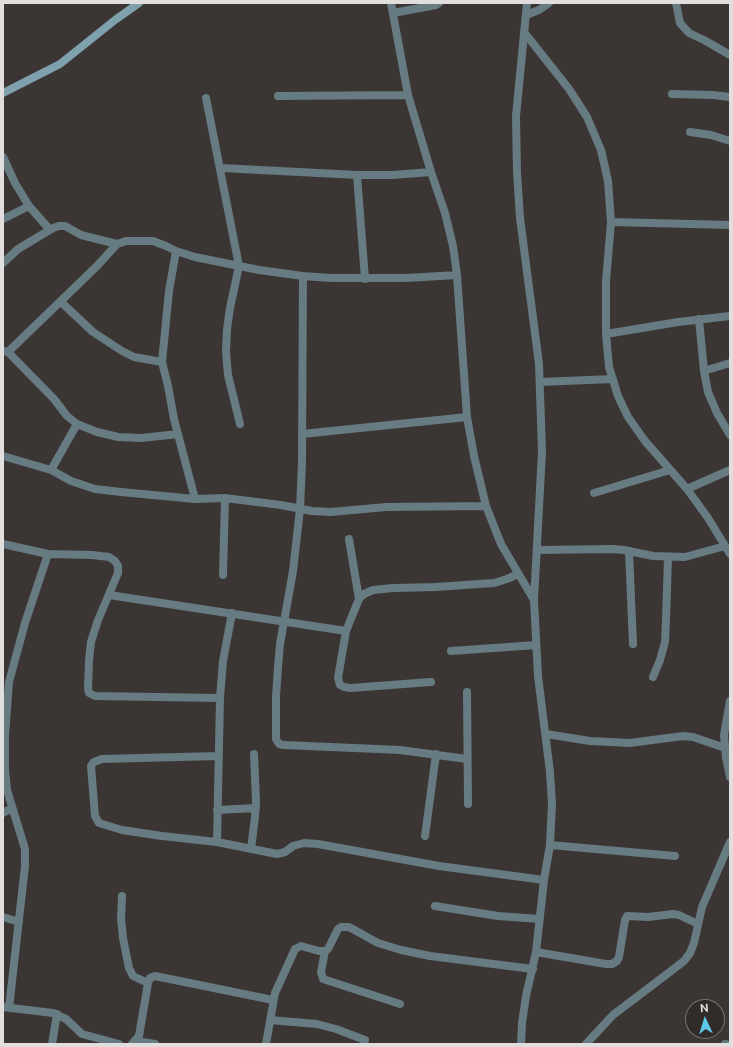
<!DOCTYPE html>
<style>
body{margin:0}
#map{position:relative;width:733px;height:1047px;overflow:hidden;background:#3b3533;font-family:"Public Sans",sans-serif}
canvas{display:block}
.frame{position:absolute;inset:0;border:4px solid #e2dedd;pointer-events:none}
.north{position:absolute;left:685px;top:999px;width:40px;height:40px;box-sizing:border-box;background:#312b29;border:1px solid #787371;border-radius:50%;rotate:356deg;font-size:11px;font-weight:700;line-height:16px;text-align:center;color:#e2dedd}
.north::after{content:'';display:block;margin:auto;width:14px;height:18px;background:#5cc7e7;clip-path:polygon(50% 0,100% 100%,50% 72%,0 100%)}
</style>
<div id="map">
<canvas width="733" height="1047"></canvas>
<div class="frame"></div>
<div class="north">N</div>
</div>
<script>
const c = document.querySelector('canvas').getContext('2d');
c.lineJoin = 'round';
const shape = rows => new Path2D(rows.map(r => 'M' + r).join(''));
function strokePath(path, color, width, dash) { c.strokeStyle = color; c.lineWidth = width; c.lineCap = dash ? 'butt' : 'round'; c.setLineDash(dash || []); c.stroke(path); }
strokePath(shape([
 [391,3,408,95,431,172,445,213,453,246,457,275,467,417,474,456,486,506,501,544,534,600],
 [676,3,680,23,689,33,704,40,730,55],
 [393,13,436,5,439,3],
 [526,15,539,10,549,3],
 [524,32,569,89,587,117,601,150,608,181,611,222,606,281,606,334,609,367,618,396,628,417,645,441,687,489,708,518,730,554],
 [672,94,713,95,730,97],
 [278,96,408,95],
 [206,98,239,266,230,308,227,329,226,352,228,375,240,424],
 [690,132,711,135,730,141],
 [3,157,15,183,29,206,50,230],
 [221,168,357,175,393,175,431,172],
 [357,175,365,279],
 [3,219,29,206],
 [611,222,730,225],
 [176,251,169,291,162,362,168,386,174,419,195,499],
 [3,263,18,249,53,228,59,226,65,226,81,235,117,244],
 [303,276,302,462,300,509,293,571,280,644,278,667,276,697,276,739,279,744,284,745,400,750,467,759],
 [61,302,93,332,122,351,134,357,162,362],
 [699,319,704,371,708,392,717,413,730,435],
 [606,334,678,322,730,316],
 [3,351,8,352,97,266,117,244,126,241,153,241,166,246,176,251,195,257,259,270,303,276,331,278,406,278,457,275],
 [8,352,54,399,67,416,77,424,97,432,118,437,141,438,178,434],
 [704,371,730,363],
 [540,382,613,379],
 [302,434,467,417],
 [3,456,51,470,71,481,95,489,121,492,195,499,225,498,281,505,312,511,331,512,386,507,486,506],
 [51,470,77,424],
 [687,489,730,470],
 [594,493,670,470],
 [349,539,359,599],
 [3,544,48,554,92,555,109,557,115,561,118,566,118,573,98,620,91,642,89,660,88,689,89,693,95,696,220,698,217,842,162,836,122,830,99,823,95,816,91,766,94,762,102,759,218,756],
 [537,550,612,549,624,550,653,556,685,557,725,546],
 [629,551,633,644],
 [223,575,225,498],
 [109,595,346,631],
 [451,651,536,645],
 [653,677,660,660,665,642,666,620,668,557],
 [431,682,350,688,344,687,340,685,338,678,346,631,359,599,364,594,373,590,393,588,435,587,494,583,507,579,518,574],
 [467,692,468,804],
 [220,698,223,661,232,613],
 [730,701,724,735,726,758,730,777],
 [546,734,590,741,630,743,683,736,693,737,725,748],
 [217,810,256,808],
 [3,813,12,808],
 [425,836,436,754],
 [217,842,277,854,285,852,293,846,304,843,318,844,439,866,544,880],
 [550,845,675,856],
 [251,849,255,817,256,801,254,754],
 [122,896,121,919,123,938,129,968,133,976,148,983],
 [435,906,498,916,540,919],
 [3,917,19,922],
 [325,951,321,972,323,979,400,1004],
 [536,952,606,964,612,964,617,961,619,957,625,920,627,916,648,917,673,914,679,915,698,924],
 [3,1007,53,1013,66,1019,82,1034,119,1044],
 [9,1008,25,866,25,849,7,790,5,769,5,736,9,682,25,623,48,554],
 [270,1020,317,1024,336,1029,365,1040],
 [136,1041,155,1044],
 [52,1044,57,1014],
 [132,1044,139,1036,148,983,150,978,155,976,273,1000],
 [266,1044,275,993,295,949,301,946,319,951,325,951,328,949,338,929,341,927,349,927,378,943,401,950,430,956,533,969],
 [521,1044,522,1023,526,996,536,952,544,880,550,845,552,804,550,772,538,676,534,600,542,452,539,364,520,218,517,172,516,116,527,3],
 [586,1044,613,1015,671,971,684,961,690,953,694,943,702,907,730,842],
 [725,1044,726,1044]
]), '#667b82', 8);
strokePath(shape([
 [3,93,60,64,115,20,139,3]
]), '#7fa1ad', 8);
</script>
